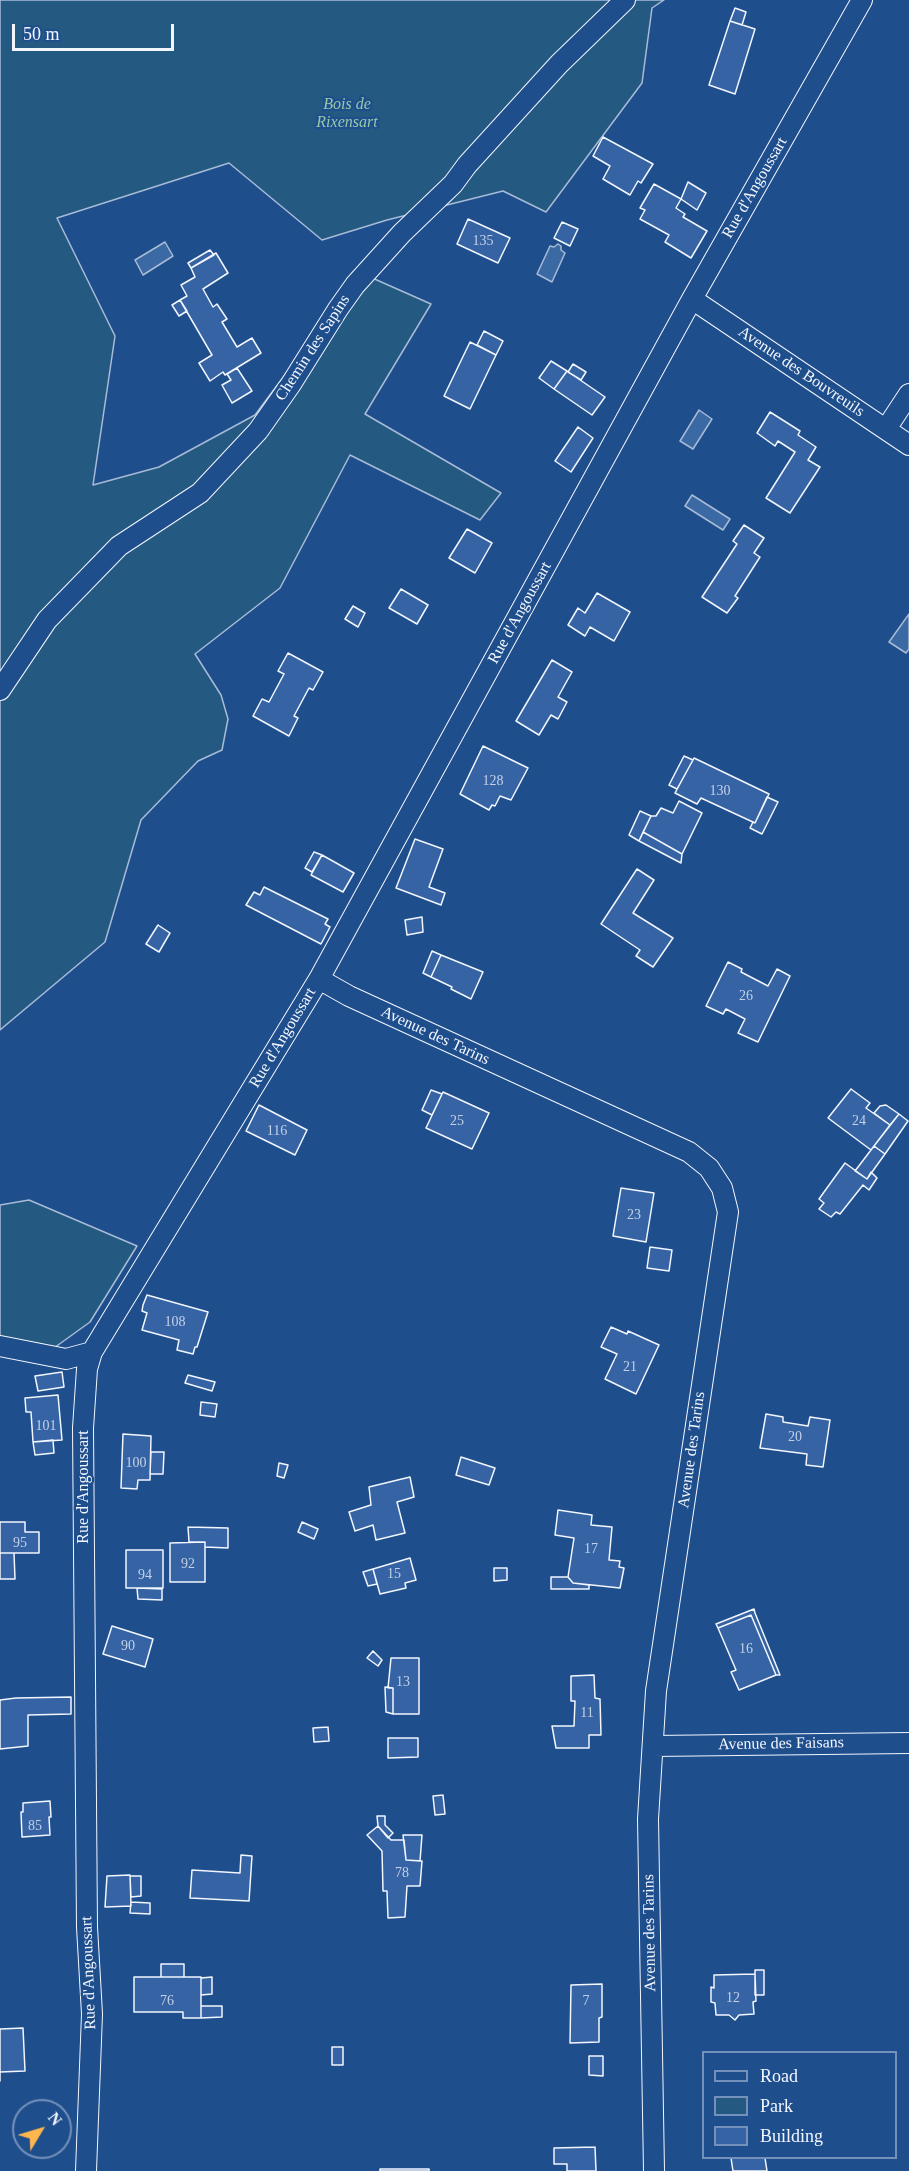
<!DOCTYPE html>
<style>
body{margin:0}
#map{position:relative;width:909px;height:2171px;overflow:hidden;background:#1f4e8c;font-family:Georgia,serif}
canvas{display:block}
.legend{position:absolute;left:702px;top:2051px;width:195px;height:108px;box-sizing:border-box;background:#1f4e8c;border:2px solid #7391ba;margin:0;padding:8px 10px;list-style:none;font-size:18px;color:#f2f6ff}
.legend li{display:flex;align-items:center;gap:12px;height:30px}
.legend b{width:30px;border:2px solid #7391ba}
.north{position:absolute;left:12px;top:2099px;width:60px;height:60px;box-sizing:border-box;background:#1f4e8c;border:2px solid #7391ba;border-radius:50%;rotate:52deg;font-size:16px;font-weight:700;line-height:24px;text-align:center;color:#f2f6ff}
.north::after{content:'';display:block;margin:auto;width:21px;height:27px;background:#ffb74d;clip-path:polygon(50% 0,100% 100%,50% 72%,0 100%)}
.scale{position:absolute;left:12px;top:24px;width:162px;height:27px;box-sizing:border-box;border:3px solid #f2f6ff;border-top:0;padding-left:8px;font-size:18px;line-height:21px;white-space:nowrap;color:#f2f6ff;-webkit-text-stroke:4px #1f4e8c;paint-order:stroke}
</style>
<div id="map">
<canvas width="909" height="2171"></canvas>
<ul class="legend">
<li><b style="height:8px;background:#1f4e8c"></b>Road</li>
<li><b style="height:16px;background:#245a82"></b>Park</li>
<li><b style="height:16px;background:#3563a3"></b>Building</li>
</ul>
<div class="north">N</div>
<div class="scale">50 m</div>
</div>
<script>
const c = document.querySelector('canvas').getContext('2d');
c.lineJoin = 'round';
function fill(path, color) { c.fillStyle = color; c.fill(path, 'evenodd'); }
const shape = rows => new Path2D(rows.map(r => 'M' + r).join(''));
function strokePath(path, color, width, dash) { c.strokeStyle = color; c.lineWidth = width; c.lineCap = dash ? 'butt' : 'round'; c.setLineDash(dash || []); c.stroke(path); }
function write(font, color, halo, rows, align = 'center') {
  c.font = font + ' Georgia,serif'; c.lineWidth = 4.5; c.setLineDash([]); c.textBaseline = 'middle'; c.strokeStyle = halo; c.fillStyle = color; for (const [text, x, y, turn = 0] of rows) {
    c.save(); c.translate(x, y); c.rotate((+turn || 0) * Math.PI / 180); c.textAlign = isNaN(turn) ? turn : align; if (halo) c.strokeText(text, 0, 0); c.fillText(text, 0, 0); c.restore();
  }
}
const green = shape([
 [0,0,664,0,652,8,642,83,546,212,503,191,387,220,322,240,229,163,57,218,115,336,93,485,159,467,255,415,361,273,431,304,365,414,501,493,480,520,350,455,280,588,195,654,221,695,228,719,222,750,198,761,141,820,105,942,0,1030,0,0],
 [29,1200,137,1246,90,1322,47,1353,0,1355,0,1205,29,1200]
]);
fill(green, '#245a82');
strokePath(green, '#a8bbd7', 1.5);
const water = shape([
 [165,242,173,256,143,275,135,260,165,242],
 [558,244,561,246,561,250,565,253,552,282,537,274,550,246,554,247,558,244],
 [699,410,712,419,693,449,680,441,699,410],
 [692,495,730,519,723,530,685,506,692,495],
 [909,614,909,649,906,653,889,642,909,614]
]);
fill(water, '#3b69a3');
strokePath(water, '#a8bbd7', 1.5);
const building = shape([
 [735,8,746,12,742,25,730,21,735,8],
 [730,21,755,29,735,94,709,85,730,21],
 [603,137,653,164,641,183,638,181,630,195,603,179,610,166,593,156,603,137],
 [688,182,706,193,697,210,681,199,688,182],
 [654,184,681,199,676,208,685,214,683,217,707,231,691,258,665,242,669,235,640,219,645,210,640,208,654,184],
 [468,219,510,238,498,263,457,244,468,219],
 [562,222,578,229,570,246,554,238,562,222],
 [210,250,214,255,191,268,188,263,210,250],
 [216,253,228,273,203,289,213,307,217,304,227,319,222,322,237,347,252,338,261,353,225,375,223,372,210,381,199,363,212,355,180,300,187,296,181,285,195,277,191,268,216,253],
 [180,300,187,311,179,316,172,305,180,300],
 [484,331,503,341,496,355,477,345,484,331],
 [470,342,496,355,470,409,444,396,470,342],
 [551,361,567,371,554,389,539,378,551,361],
 [573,364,586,372,581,380,568,372,573,364],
 [237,368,252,391,232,403,222,385,231,380,227,374,237,368],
 [567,371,605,397,592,415,554,389,567,371],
 [770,412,800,431,798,435,816,447,808,460,820,467,790,513,766,498,795,452,778,441,775,446,757,433,770,412],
 [578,427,593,438,571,472,555,461,578,427],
 [744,525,764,538,754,553,760,557,735,596,738,598,727,613,702,597,737,544,733,541,744,525],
 [467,529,492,543,475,573,449,558,467,529],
 [401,589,428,605,417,624,389,608,401,589],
 [597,593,630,612,614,641,590,627,585,636,568,625,578,608,585,613,597,593],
 [353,606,365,613,358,627,345,619,353,606],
 [288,653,323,672,313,690,309,688,294,716,298,718,289,736,253,716,262,699,269,702,284,674,278,671,288,653],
 [552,660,572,672,558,697,567,702,558,719,551,715,539,735,516,721,552,660],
 [483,746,528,768,511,800,500,796,495,806,492,805,489,810,460,794,483,746],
 [684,756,693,760,677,789,669,785,684,756],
 [694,758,769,794,755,823,701,798,697,804,675,793,694,758],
 [767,797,778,802,762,834,750,828,753,822,755,823,767,797],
 [679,801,702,813,682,854,643,832,651,816,656,816,661,808,673,813,679,801],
 [640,811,651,816,639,841,629,835,640,811],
 [643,832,682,854,681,863,639,841,643,832],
 [415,839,443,849,429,887,445,893,441,905,396,888,415,839],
 [314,852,322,855,312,872,305,868,314,852],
 [322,855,354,873,343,892,311,875,322,855],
 [637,869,654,880,633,913,673,938,653,967,636,956,640,950,601,924,637,869],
 [264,887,328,919,325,924,330,927,321,944,246,905,254,892,260,895,264,887],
 [422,917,423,932,407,935,405,920,422,917],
 [158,925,170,933,159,952,146,944,158,925],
 [432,951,441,955,431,977,423,973,432,951],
 [441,955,483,972,471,999,451,989,452,987,431,977,441,955],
 [728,962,742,969,741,972,768,986,777,969,790,976,758,1042,738,1033,745,1019,726,1009,723,1014,706,1006,728,962],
 [851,1089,870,1103,866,1108,890,1125,871,1150,828,1118,851,1089],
 [431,1090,442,1094,432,1115,422,1110,431,1090],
 [443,1092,489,1113,472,1149,426,1128,443,1092],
 [259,1105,307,1130,295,1155,246,1131,259,1105],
 [886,1105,899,1114,890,1125,874,1113,880,1106,886,1105],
 [899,1114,908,1121,885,1154,874,1146,899,1114],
 [874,1146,885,1154,867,1179,855,1171,874,1146],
 [845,1163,867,1179,871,1172,877,1178,869,1190,863,1185,840,1214,836,1212,831,1217,819,1209,824,1203,819,1199,845,1163],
 [621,1188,654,1193,646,1242,613,1236,621,1188],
 [650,1247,672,1250,669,1271,647,1268,650,1247],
 [147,1295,208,1312,197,1347,195,1347,193,1354,177,1350,179,1340,142,1330,147,1313,142,1311,143,1305,147,1295],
 [611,1327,627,1334,628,1331,659,1345,636,1394,605,1379,617,1354,601,1347,611,1327],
 [62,1372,64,1387,38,1391,35,1376,62,1372],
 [188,1375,215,1382,212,1391,185,1383,188,1375],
 [58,1395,62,1440,33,1442,31,1412,26,1412,25,1398,58,1395],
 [201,1402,217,1404,215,1417,200,1415,201,1402],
 [766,1414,783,1417,783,1422,808,1426,810,1417,830,1420,823,1467,806,1465,807,1454,760,1448,766,1414],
 [123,1434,151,1436,150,1480,138,1480,137,1489,121,1488,123,1434],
 [53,1440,54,1453,35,1455,33,1442,53,1440],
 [151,1452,164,1452,163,1474,150,1474,151,1452],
 [461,1457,495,1468,489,1485,456,1475,461,1457],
 [279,1463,288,1465,284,1478,277,1476,279,1463],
 [410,1477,414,1497,397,1502,405,1533,376,1540,373,1525,355,1531,349,1512,371,1505,369,1487,410,1477],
 [558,1510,592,1515,591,1525,612,1527,609,1560,620,1561,619,1567,624,1568,620,1588,573,1583,568,1577,574,1538,555,1535,558,1510],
 [0,1522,25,1522,25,1532,39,1532,39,1553,0,1553,0,1522],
 [302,1522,318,1529,314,1539,298,1532,302,1522],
 [188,1527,228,1528,228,1548,205,1547,205,1542,189,1542,188,1527],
 [205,1542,205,1582,170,1582,170,1543,205,1542],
 [126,1550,163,1550,163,1588,126,1588,126,1550],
 [0,1553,14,1553,15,1579,0,1579,0,1553],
 [410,1558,416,1580,405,1583,406,1588,380,1594,373,1569,410,1558],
 [494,1568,507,1568,507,1580,494,1581,494,1568],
 [373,1569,377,1584,368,1586,363,1572,373,1569],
 [551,1577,568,1577,573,1583,589,1585,589,1589,551,1589,551,1577],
 [137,1588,162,1589,162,1600,138,1599,137,1588],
 [754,1609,755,1613,780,1675,776,1675,751,1615,718,1628,716,1624,754,1609],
 [751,1615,776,1675,739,1690,731,1672,736,1670,718,1628,751,1615],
 [112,1626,153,1639,145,1667,103,1654,112,1626],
 [373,1651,382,1660,378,1666,367,1658,373,1651],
 [391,1658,419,1658,419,1714,393,1714,393,1688,388,1688,391,1658],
 [594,1675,595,1698,600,1699,601,1735,589,1735,589,1748,556,1748,552,1726,574,1726,575,1701,571,1701,571,1676,594,1675],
 [385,1687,393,1688,393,1714,386,1712,385,1687],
 [71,1697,71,1714,28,1715,28,1746,0,1749,0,1700,16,1698,71,1697],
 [328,1727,329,1741,314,1742,313,1728,328,1727],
 [388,1738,418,1738,418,1757,388,1758,388,1738],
 [443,1795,445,1814,435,1815,433,1796,443,1795],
 [50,1801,51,1817,49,1817,50,1835,22,1837,21,1812,23,1812,23,1803,50,1801],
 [377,1816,385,1816,385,1825,393,1833,388,1838,378,1826,377,1816],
 [378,1826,391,1840,404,1840,406,1860,422,1861,420,1886,407,1886,405,1917,388,1918,387,1891,383,1891,382,1851,367,1835,378,1826],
 [403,1835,422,1835,420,1861,406,1860,403,1835],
 [241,1855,252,1856,249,1901,190,1898,192,1870,240,1873,241,1855],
 [130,1875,131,1906,105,1907,107,1876,130,1875],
 [130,1876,141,1876,141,1896,131,1897,130,1876],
 [131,1902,150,1903,150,1914,130,1913,131,1902],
 [161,1964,184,1964,184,1977,161,1977,161,1964],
 [755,1970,764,1970,764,1995,755,1995,755,1970],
 [755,1974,756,2001,753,2002,754,2014,739,2015,735,2020,729,2015,716,2015,715,2003,711,2002,711,1987,714,1988,714,1975,755,1974],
 [134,1977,201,1977,201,2018,183,2018,183,2012,134,2012,134,1977],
 [212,1977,212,1994,201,1995,201,1978,212,1977],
 [602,1984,602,2017,599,2018,599,2042,570,2043,571,1985,602,1984],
 [201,2006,222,2006,222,2017,201,2018,201,2006],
 [23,2028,25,2071,0,2072,0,2081,0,2029,23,2028],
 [332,2047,343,2047,343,2065,332,2065,332,2047],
 [589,2056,603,2056,603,2076,589,2075,589,2056],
 [595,2147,596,2171,567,2171,567,2164,554,2164,554,2148,595,2147],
 [731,2158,765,2158,767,2171,733,2171,731,2158],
 [380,2169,429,2169,429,2171,380,2171,380,2169]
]);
fill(building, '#3563a3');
strokePath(building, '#f2f6ff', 1.5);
const minor = shape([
 [692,299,909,445],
 [886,429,909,394],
 [0,690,47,620,119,546,200,493,258,431,291,384,338,309,355,285,402,233,453,184,467,165,559,64,625,0],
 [319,979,349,996,689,1152,709,1168,722,1188,728,1212,656,1691,648,1819,654,2171],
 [0,1346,66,1359,92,1352],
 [653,1746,909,1743],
 [86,2171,92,2014,87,1927,83,1428,87,1369,92,1352,319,979,692,299,862,0]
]);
strokePath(minor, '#f2f6ff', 22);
strokePath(minor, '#1f4e8c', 20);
write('14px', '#c3d1e8', null, [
 ["135",483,241],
 ["128",493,781],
 ["130",720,791],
 ["26",746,996],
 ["25",457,1121],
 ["24",859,1121],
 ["116",277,1131],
 ["23",634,1215],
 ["108",175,1322],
 ["21",630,1367],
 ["101",46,1426],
 ["20",795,1437],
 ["100",136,1463],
 ["95",20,1543],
 ["17",591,1549],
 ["92",188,1564],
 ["15",394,1574],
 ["94",145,1575],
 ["90",128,1646],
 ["16",746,1649],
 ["13",403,1682],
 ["11",587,1713],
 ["85",35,1826],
 ["78",402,1873],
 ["12",733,1998],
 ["76",167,2001],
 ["7",586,2001]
]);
write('italic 16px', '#97c8a6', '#1f4e8c', [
 ["Bois de",347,105],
 ["Rixensart",347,123]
]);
write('16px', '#f2f6ff', '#1f4e8c', [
 ["Rue d'Angoussart",755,188,-60],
 ["Chemin des Sapins",313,348,-57],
 ["Avenue des Bouvreuils",801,372,34],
 ["Rue d'Angoussart",520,613,-61],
 ["Avenue des Tarins",435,1036,25],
 ["Rue d'Angoussart",283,1038,-59],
 ["Avenue des Tarins",692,1450,-82],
 ["Rue d'Angoussart",84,1487,-90],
 ["Avenue des Faisans",781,1744,-1],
 ["Avenue des Tarins",650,1933,-91],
 ["Rue d'Angoussart",89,1973,-92]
]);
</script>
